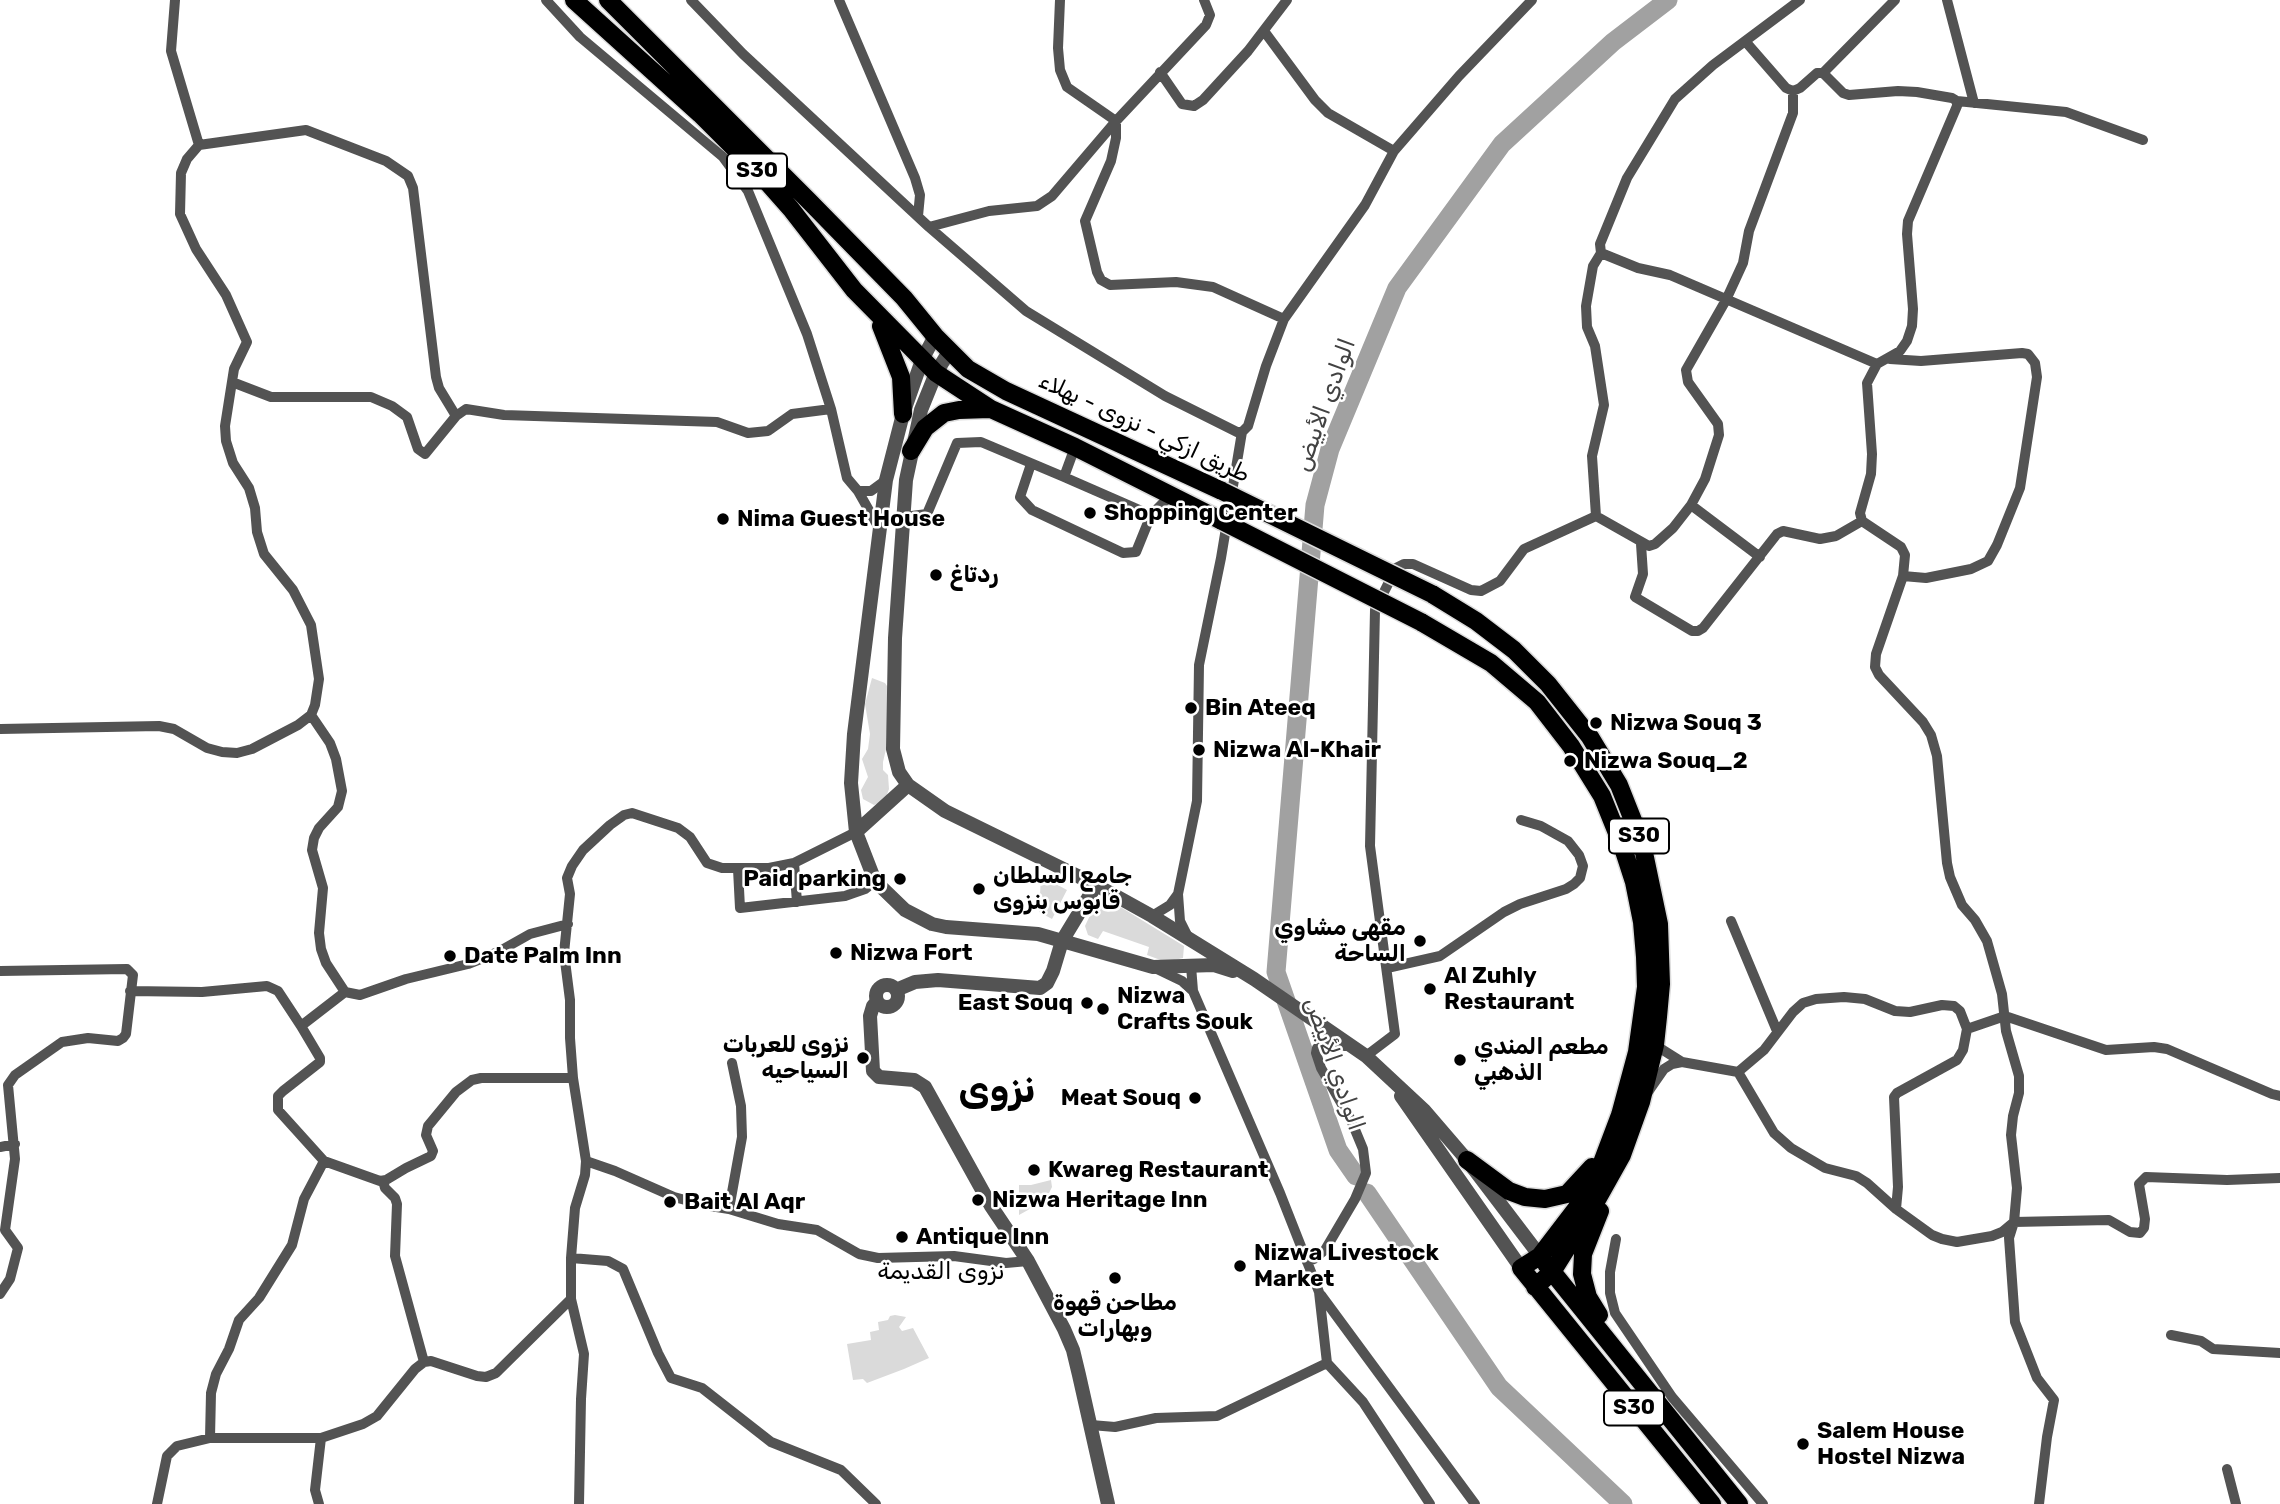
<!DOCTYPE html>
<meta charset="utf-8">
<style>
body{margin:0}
canvas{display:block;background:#fff}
</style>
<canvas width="2280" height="1504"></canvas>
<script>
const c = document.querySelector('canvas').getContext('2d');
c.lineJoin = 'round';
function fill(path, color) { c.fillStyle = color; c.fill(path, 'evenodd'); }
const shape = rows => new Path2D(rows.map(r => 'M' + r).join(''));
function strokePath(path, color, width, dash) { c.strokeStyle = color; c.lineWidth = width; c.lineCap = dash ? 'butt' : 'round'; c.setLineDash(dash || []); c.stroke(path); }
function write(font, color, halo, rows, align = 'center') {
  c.font = font + ' Rubik,Cairo,sans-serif'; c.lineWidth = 5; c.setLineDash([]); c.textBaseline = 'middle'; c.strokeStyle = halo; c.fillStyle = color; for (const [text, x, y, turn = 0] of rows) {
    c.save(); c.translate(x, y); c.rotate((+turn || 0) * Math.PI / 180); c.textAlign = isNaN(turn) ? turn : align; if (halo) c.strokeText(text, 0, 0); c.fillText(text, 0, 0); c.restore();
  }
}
fill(shape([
 [872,678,885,683,889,689,886,749,883,762,883,770,888,775,889,789,885,800,874,805,863,799,861,790,868,777,862,759,868,749,870,734,865,704],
 [1041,876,1067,890,1052,919,1039,912],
 [1103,901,1114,903,1184,946,1183,958,1166,962,1147,955,1149,947,1103,931,1098,939,1088,935,1085,926,1094,907],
 [1051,1180,1052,1187,1049,1193,1042,1195,1028,1210,1019,1215,1019,1185,1031,1185],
 [895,1315,906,1317,899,1327,902,1331,913,1328,929,1358,904,1369,867,1383,863,1379,853,1380,847,1344,871,1340,870,1332,879,1330,878,1322,888,1320,890,1316]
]), '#dadada');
strokePath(shape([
 [1356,1176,1338,1150,1276,972,1315,505,1330,449,1397,288,1502,144,1613,42,1668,0],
 [1367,1193,1499,1387,1623,1504]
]), '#a1a1a1', 19);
const primary = shape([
 [574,0,700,114,760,174,791,209,854,290,936,373,991,409,1075,447,1222,521],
 [608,0,809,201,904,298,935,336,968,369,1006,391,1222,491],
 [881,326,901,377,903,414],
 [911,451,925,428,944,413,959,410,990,409],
 [1432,594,1476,621,1514,650,1548,684,1590,737,1619,785,1642,843,1659,924,1661,984,1658,1017,1655,1045,1641,1102,1622,1155,1594,1205,1552,1272,1535,1287],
 [1421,622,1491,663,1537,702,1571,746,1602,796,1623,848,1634,882,1642,922,1645,957,1646,987,1637,1052,1620,1115,1600,1168,1579,1205,1540,1256,1521,1268,1712,1504],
 [1467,1160,1509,1191,1525,1197,1545,1199,1567,1194,1592,1167],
 [1546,1264,1739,1504],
 [1599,1315,1588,1297,1582,1274,1583,1254,1600,1211]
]);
strokePath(primary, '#dbdbdb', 21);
strokePath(shape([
 [546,0,580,37,723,157,748,191,807,334,831,409,847,478,858,491,879,528],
 [691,0,743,54,929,227,1026,311,1165,396,1237,432,1242,432,1248,426,1266,366,1284,319,1365,205,1394,151,1459,76,1532,0],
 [839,0,915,178,920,195,918,216],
 [1060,0,1058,48,1060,70,1067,87,1116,121,1116,138,1111,161,1085,221,1097,272,1101,280,1110,285,1176,282,1213,287,1284,319],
 [1947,0,1974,103],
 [1264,31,1315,100,1328,113,1394,151],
 [1745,41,1786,88,1793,91,1800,88,1817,73,1823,73,1843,93,1849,95,1898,91,1917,92,1952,98,1957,101,2066,112,2143,140],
 [1160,72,1182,104,1194,106,1203,100,1248,51,1287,0],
 [1823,73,1895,0],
 [1957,101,1957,106,1908,221,1907,234,1913,309,1912,326,1907,341,1900,351,1877,364,1867,383,1872,454,1871,474,1860,513,1862,521,1901,547,1905,555,1903,576,1876,654,1875,667,1879,675,1923,722,1931,735,1937,756,1947,863,1950,877,1962,905,1975,920,1987,941,2002,994,2006,1031,2019,1076,2019,1093,2013,1116,2011,1135,2017,1188,2014,1222,2009,1238,2015,1322,2037,1378,2054,1400,2047,1437,2039,1504],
 [199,145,306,130,386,161,408,176,413,188,436,377,439,388,456,416],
 [929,227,989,211,1037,206,1052,196,1116,121,1206,25,1210,15,1204,0],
 [1601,253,1638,268,1670,275,1877,364],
 [1890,359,1921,361,2022,353,2028,354,2035,363,2037,377,2020,488,1997,545,1988,561,1971,569,1926,578,1903,576],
 [232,382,271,397,371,397,392,406,407,417,418,449,425,454,456,416,466,409,504,415,717,422,748,433,768,431,792,414,831,409],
 [1075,447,1064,477,1151,515,1170,496],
 [1031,464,1020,497,1032,510,1123,553,1136,552,1151,515],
 [858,491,871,491,886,480],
 [1691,505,1760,557],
 [1596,516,1592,456,1604,405,1595,346,1587,327,1586,306,1593,266,1601,253,1600,244,1627,178,1675,99,1713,65,1800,0],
 [904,517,927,514,957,443,981,442,1064,477],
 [1641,544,1643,574,1635,597,1692,631,1698,631,1703,628,1777,534,1783,531,1820,539,1836,536,1862,521],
 [311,715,330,743,336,759,342,791,338,807,319,828,314,838,312,850,323,888,319,933,321,949,326,963,345,992,360,995,406,979,468,964,498,952,530,934,568,924],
 [0,729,159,726,174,729,207,748,222,752,237,753,252,749,298,725,311,715,315,705,319,679,311,625,293,590,264,554,257,532,255,508,249,488,233,463,226,441,225,426,234,369,247,342,226,295,196,249,180,214,181,173,187,159,199,145,171,51,175,0],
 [794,863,797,902],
 [738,869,740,908,845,896,865,889,875,881],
 [1152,916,1170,905,1178,894],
 [1731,921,1777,1031],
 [1188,937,1180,921,1178,894,1197,801,1199,665,1221,558,1242,432],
 [1191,966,1193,991,1280,1193,1319,1292,1327,1363,1363,1402,1430,1504],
 [1155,968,1182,981,1193,991],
 [1387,968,1440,956,1504,912,1520,904,1566,889,1574,884,1580,878,1583,866,1579,855,1568,841,1541,826,1521,820],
 [0,971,127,969,133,975,126,1034,123,1038,118,1041,88,1038,62,1042,15,1075,8,1085,15,1159,5,1230,18,1248,10,1279,0,1294],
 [130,991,202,992,267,986,278,991,301,1026,320,1058,320,1062,283,1091,278,1096,278,1110,324,1161,380,1181,386,1180,406,1168,431,1156,433,1151,426,1135,428,1126,456,1092,472,1080,481,1078,573,1078],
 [301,1026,345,992],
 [1655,1045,1682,1062],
 [1359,1053,1366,1056,1395,1034,1370,846,1375,610,1396,568,1404,564,1413,564,1471,590,1481,591,1500,581,1524,549,1596,516,1649,546,1655,544,1673,528,1691,505,1705,479,1719,435,1718,424,1688,382,1686,370,1726,300,1743,263,1749,231,1793,113,1793,91],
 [1738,1072,1774,1133,1791,1148,1825,1168,1856,1176,1867,1183,1896,1209,1932,1235,1942,1239,1957,1242,1992,1236,2002,1232,2014,1222,2109,1220,2130,1232,2140,1233,2144,1228,2145,1219,2139,1184,2146,1177,2227,1180,2280,1178],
 [1648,1092,1664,1069,1672,1064,1682,1062,1738,1072,1764,1050,1793,1012,1803,1003,1816,999,1844,997,1865,999,1895,1011,1910,1012,1942,1005,1954,1006,1960,1011,1967,1029,2005,1016,2106,1050,2154,1047,2167,1049,2272,1094,2280,1096],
 [0,1147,15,1144],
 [586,1161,615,1171,674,1197,704,1205,729,1209,778,1224,817,1230,859,1254,878,1258,954,1256,1006,1263,1028,1261],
 [383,1181,385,1188,395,1198,397,1204,395,1256,424,1362],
 [729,1209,742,1137,741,1106,732,1063],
 [1896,1209,1898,1187,1894,1097,1897,1093,1957,1060,1963,1050,1967,1029],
 [1616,1239,1610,1272,1610,1293,1615,1313,1672,1397,1763,1504],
 [571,1258,608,1261,623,1269,658,1353,671,1378,702,1388,771,1442,841,1470,876,1504],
 [1307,1262,1314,1259,1325,1250,1355,1199,1366,1173,1363,1149,1351,1120,1321,1068,1316,1053,1317,1048,1325,1041,1335,1041,1345,1046],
 [1321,1295,1475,1504],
 [2171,1335,2201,1341,2213,1349,2280,1353],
 [1091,1425,1115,1427,1156,1418,1217,1416,1327,1363],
 [210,1438,211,1393,216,1374,229,1349,239,1320,259,1298,292,1245,304,1199,324,1161],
 [2227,1469,2236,1504],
 [157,1504,167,1456,177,1446,210,1438,321,1438,363,1424,377,1416,415,1369,424,1362,431,1361,477,1376,486,1377,496,1373,571,1299],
 [319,1504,315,1490,321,1438],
 [579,1504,581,1399,584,1354,571,1299,571,1258,575,1208,585,1175,586,1161,573,1078,570,1038,570,1000,564,953,570,894,567,878,572,866,583,850,610,825,624,815,632,813,678,828,690,837,707,863,722,868,769,868,794,863,856,832]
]), '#535353', 10);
strokePath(shape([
 [935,336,922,360,903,414,886,480,854,734,851,783,856,832,875,881,905,910,932,924,946,927,1038,934,1153,967,1214,965,1233,971],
 [950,350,936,373,921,410,906,480,895,638,893,749,899,772,908,785,945,811,1096,885,1152,916,1254,979,1366,1056,1424,1110,1467,1160,1540,1256],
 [856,832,908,785],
 '876 996a11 11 0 1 1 22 0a11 11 0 1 1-22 0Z',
 [896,990,915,982,938,980,1040,988,1047,983,1053,971,1062,941,1096,885],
 [877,1001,873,1006,870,1016,873,1071,879,1077,914,1080,925,1087,991,1206,1028,1261,1064,1329,1073,1350,1079,1375,1108,1504],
 [1401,1096,1521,1268]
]), '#535353', 14);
strokePath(primary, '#000', 18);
const primaryBridge = shape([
 [1222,491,1432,594],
 [1222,521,1421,622]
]);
strokePath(primaryBridge, '#dbdbdb', 21, []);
strokePath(primaryBridge, '#000', 18);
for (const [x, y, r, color] of [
 [1090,513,7,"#000"],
 [723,519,7,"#000"],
 [936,575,7,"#000"],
 [1191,708,7,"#000"],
 [1596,723,7,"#000"],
 [1199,750,7,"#000"],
 [1570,761,7,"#000"],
 [900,879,7,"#000"],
 [979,889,7,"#000"],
 [1420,941,7,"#000"],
 [836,953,7,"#000"],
 [450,956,7,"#000"],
 [1430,989,7,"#000"],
 [1087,1003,7,"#000"],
 [1103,1009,7,"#000"],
 [863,1058,7,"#000"],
 [1460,1060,7,"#000"],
 [1195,1098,7,"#000"],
 [1034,1170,7,"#000"],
 [978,1200,7,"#000"],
 [670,1202,7,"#000"],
 [902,1237,7,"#000"],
 [1240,1266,7,"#000"],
 [1115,1278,7,"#000"],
 [1803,1444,7,"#000"]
]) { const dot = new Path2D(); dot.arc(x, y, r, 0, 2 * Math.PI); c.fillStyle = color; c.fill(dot); strokePath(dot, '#fff', 2.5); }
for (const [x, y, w] of [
 [757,171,60],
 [1639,836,60],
 [1634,1408,60]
]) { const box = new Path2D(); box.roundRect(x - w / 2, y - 17.5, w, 35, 5); c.fillStyle = '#fff'; c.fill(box); strokePath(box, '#000', 2); }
write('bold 21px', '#000', null, [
 ["S30",757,171],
 ["S30",1639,836],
 ["S30",1634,1408]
]);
write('23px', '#000', '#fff', [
 ["طريق ازكي - نزوى - بهلاء",1144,428,25]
]);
write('bold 23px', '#000', '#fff', [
 ["Shopping Center",1104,513],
 ["Nima Guest House",737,519],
 ["ردتاغ",950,575],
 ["Bin Ateeq",1205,708],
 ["Nizwa Souq 3",1610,723],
 ["Nizwa Al-Khair",1213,750],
 ["Nizwa Souq_2",1584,761],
 ["جامع السلطان",993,876],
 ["قابوس بنزوى",993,902],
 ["Paid parking",886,879,"right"],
 ["مقهى مشاوي",1406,928,"right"],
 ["الساحة",1406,954,"right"],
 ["Nizwa Fort",850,953],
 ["Date Palm Inn",464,956],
 ["Al Zuhly",1444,976],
 ["Restaurant",1444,1002],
 ["Nizwa",1117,996],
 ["Crafts Souk",1117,1022],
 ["East Souq",1073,1003,"right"],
 ["نزوى للعربات",849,1045,"right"],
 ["السياحيه",849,1071,"right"],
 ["مطعم المندي",1474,1047],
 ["الذهبي",1474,1073],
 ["Meat Souq",1181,1098,"right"],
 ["Kwareg Restaurant",1048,1170],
 ["Nizwa Heritage Inn",992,1200],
 ["Bait Al Aqr",684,1202],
 ["Antique Inn",916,1237],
 ["Nizwa Livestock",1254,1253],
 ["Market",1254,1279],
 ["مطاحن قهوة",1115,1303,"center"],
 ["وبهارات",1115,1329,"center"],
 ["Salem House",1817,1431],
 ["Hostel Nizwa",1817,1457]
], 'left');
write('italic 24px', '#424242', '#fff', [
 ["الوادي الأبيض",1325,405,-70],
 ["الوادي الأبيض",1334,1064,71]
]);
write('24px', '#000', '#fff', [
 ["نزوى القديمة",941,1272]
]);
write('bold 37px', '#000', '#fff', [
 ["نزوى",997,1091]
]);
</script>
